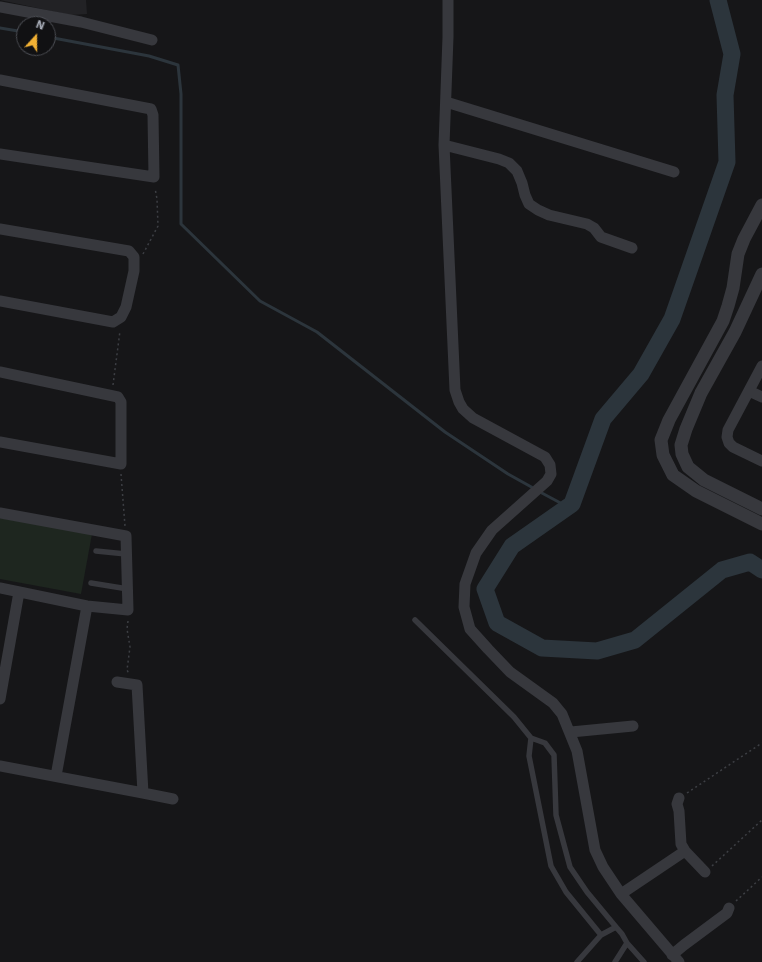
<!DOCTYPE html>
<style>
body{margin:0}
#map{position:relative;width:762px;height:962px;overflow:hidden;background:#161618;font-family:"Work Sans",sans-serif}
canvas{display:block}
.north{position:absolute;left:16px;top:16px;width:40px;height:40px;box-sizing:border-box;background:#111113;border:1px solid #4d4f55;border-radius:50%;rotate:21deg;font-size:11px;font-weight:700;line-height:16px;text-align:center;color:#a8adb8}
.north::after{content:'';display:block;margin:auto;width:14px;height:18px;background:#f2b134;clip-path:polygon(50% 0,100% 100%,50% 72%,0 100%)}
</style>
<div id="map">
<canvas width="762" height="962"></canvas>
<div class="north">N</div>
</div>
<script>
const c = document.querySelector('canvas').getContext('2d');
c.lineJoin = 'round';
function fill(path, color) { c.fillStyle = color; c.fill(path, 'evenodd'); }
const shape = rows => new Path2D(rows.map(r => 'M' + r).join(''));
function strokePath(path, color, width, dash) { c.strokeStyle = color; c.lineWidth = width; c.lineCap = dash ? 'butt' : 'round'; c.setLineDash(dash || []); c.stroke(path); }
fill(shape([
 [0,0,86,0,87,14,70,15]
]), '#222225');
fill(shape([
 [0,518,92,534,81,594,0,579]
]), '#1e261f');
strokePath(shape([
 [0,28,24,32],
 [48,37,149,56,178,65,181,94,181,224,260,301,317,332,445,432,508,474,535,489],
 [540,492,568,507]
]), '#2c353c', 3);
strokePath(shape([
 [718,0,732,54,725,95,727,162,672,319,641,374,603,419,572,504,512,546,485,589,497,623,542,648,597,651,635,640,722,570,750,562,762,570]
]), '#2c353c', 17);
strokePath(shape([
 [143,254,158,226,157,199,155,188],
 [113,385,120,331],
 [121,474,125,526],
 [128,621,127,629,130,647,127,670,129,674],
 [687,793,762,743],
 [712,866,762,820],
 [736,901,762,877]
]), '#3d3f44', 1.5, [2, 3]);
strokePath(shape([
 [96,551,126,554],
 [91,583,128,589],
 [415,620,514,717,531,738,545,743,554,755,556,815,570,867,587,892,616,927],
 [531,738,529,756,551,866,566,892,601,935],
 [627,943,644,962],
 [577,962,601,935,616,927,622,934,627,943,615,962]
]), '#37383d', 5.5);
strokePath(shape([
 [448,0,448,37,444,145,455,390,459,402,463,409,473,418,545,457,550,465,551,474,547,481,492,530,476,553,465,584,464,607,470,629,488,649,510,672,553,703,562,714,577,751,595,850,603,867,621,894,679,962],
 [0,7,81,22,152,40],
 [0,80,151,109,153,115,154,177,0,154],
 [446,102,674,172],
 [444,145,499,159,509,163,517,171,522,183,525,195,529,204,538,210,549,215,587,224,594,228,601,237,632,248],
 [0,229,129,251,134,257,134,271,126,307,121,317,113,322,0,301],
 [762,366,728,430,727,437,729,443,733,447,762,461],
 [0,372,118,397,121,402,121,464,0,442],
 [749,391,762,397],
 [0,513,126,536,128,610,87,606,0,588],
 [117,682,137,685,143,793,173,799],
 [0,699,19,592],
 [571,732,633,726],
 [0,766,143,793],
 [56,776,87,606],
 [679,798,677,804,679,811,681,844,685,851,705,872],
 [621,894,685,851],
 [672,955,684,945,727,913,729,908]
]), '#37383d', 11);
strokePath(shape([
 [762,205,744,239,738,254,733,288,728,306,723,321,669,420,661,440,663,455,673,475,696,491,762,524],
 [762,274,735,332,701,393,686,429,681,445,682,454,688,467,704,480,762,509]
]), '#37383d', 13);
</script>
